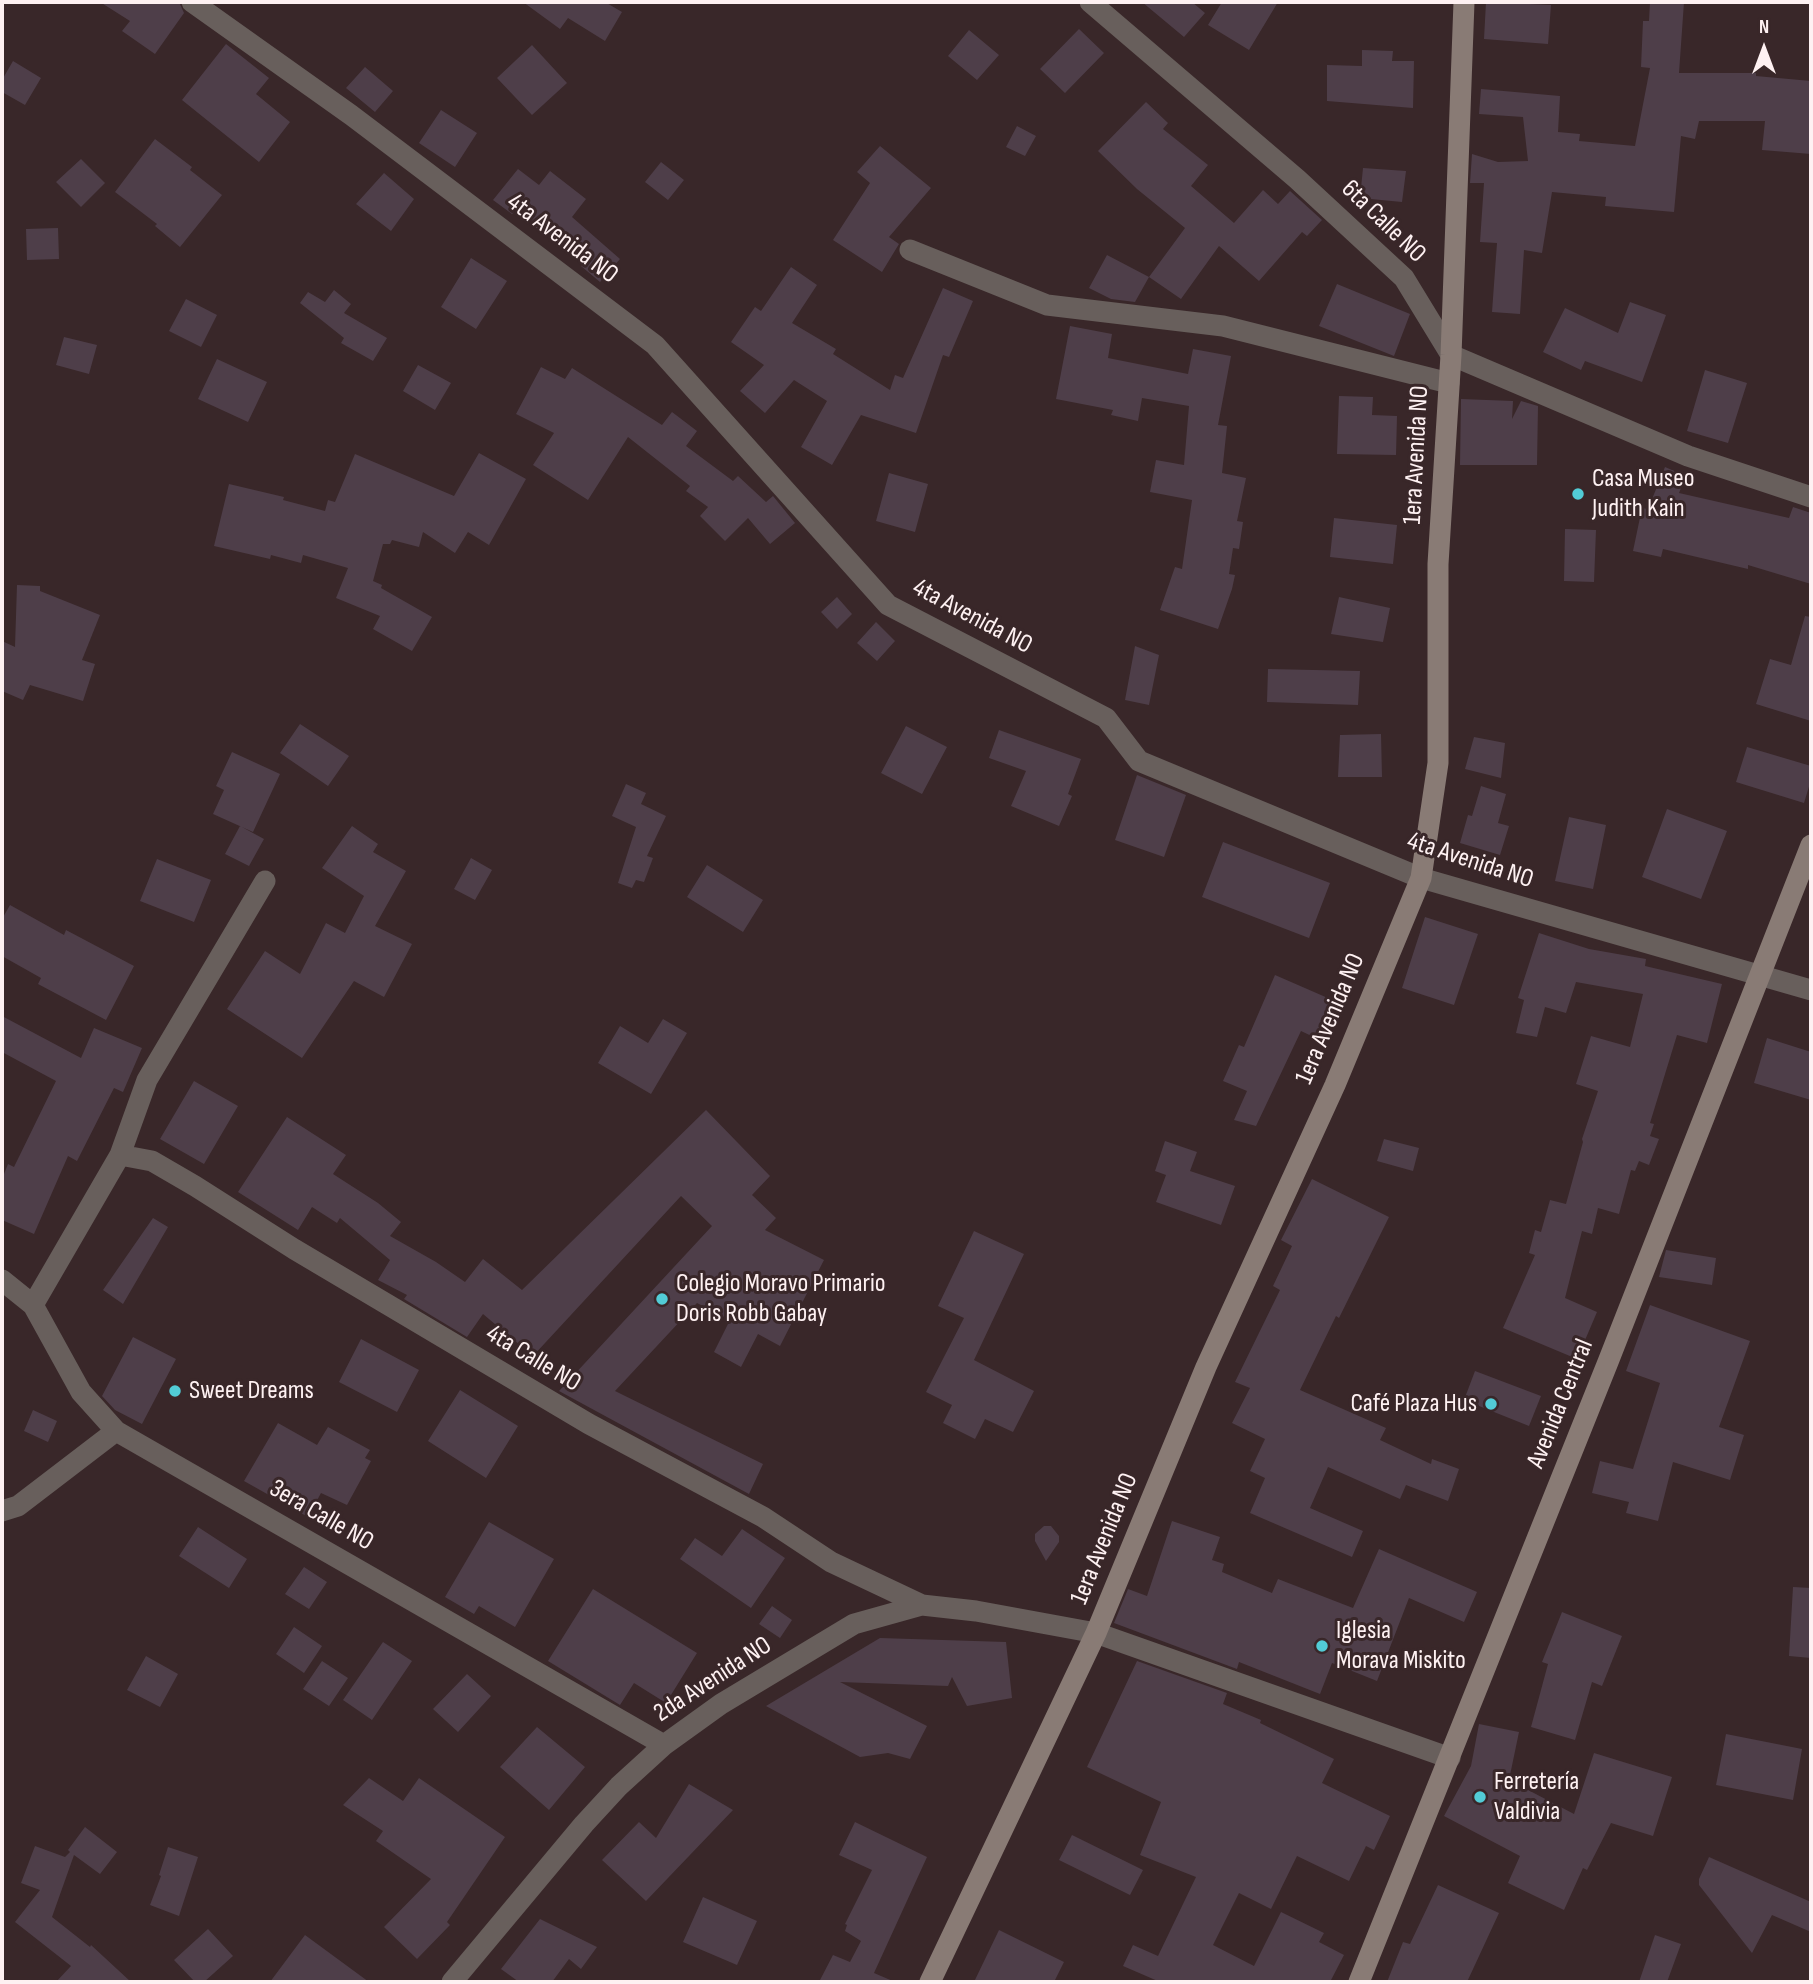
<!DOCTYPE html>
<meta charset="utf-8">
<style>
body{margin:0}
#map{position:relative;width:1813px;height:1984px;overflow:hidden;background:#392729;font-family:"Sofia Sans Condensed",sans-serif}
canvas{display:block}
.frame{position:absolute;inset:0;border:4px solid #fef1f2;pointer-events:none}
.north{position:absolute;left:1729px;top:14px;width:70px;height:70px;-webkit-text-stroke:5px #392729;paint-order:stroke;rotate:0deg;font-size:19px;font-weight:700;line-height:28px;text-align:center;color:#fef1f2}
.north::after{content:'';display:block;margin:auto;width:24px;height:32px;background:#fef1f2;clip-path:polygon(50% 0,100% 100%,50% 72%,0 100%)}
</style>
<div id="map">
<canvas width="1813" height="1984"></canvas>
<div class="frame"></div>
<div class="north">N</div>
</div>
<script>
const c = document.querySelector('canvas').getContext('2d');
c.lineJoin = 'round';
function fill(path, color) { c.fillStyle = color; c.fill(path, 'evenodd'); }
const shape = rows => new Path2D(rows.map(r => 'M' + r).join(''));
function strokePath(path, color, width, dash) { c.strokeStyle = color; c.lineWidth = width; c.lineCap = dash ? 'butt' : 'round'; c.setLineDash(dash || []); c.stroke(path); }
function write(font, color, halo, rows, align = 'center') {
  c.font = font + ' "Sofia Sans Condensed",sans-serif'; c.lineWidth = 6; c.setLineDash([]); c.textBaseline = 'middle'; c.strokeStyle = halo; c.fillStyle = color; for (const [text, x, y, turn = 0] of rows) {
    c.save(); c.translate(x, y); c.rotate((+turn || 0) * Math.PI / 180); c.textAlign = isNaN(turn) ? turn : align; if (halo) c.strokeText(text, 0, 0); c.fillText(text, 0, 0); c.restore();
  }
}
fill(shape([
 [100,2,179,2,184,13,155,54,122,31,130,21],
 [523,2,605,2,622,12,605,41,568,18,560,29],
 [1142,2,1192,2,1205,13,1184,37],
 [1222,2,1278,2,1249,50,1208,25],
 [1486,2,1551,5,1548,44,1484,39],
 [1650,2,1684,2,1679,73,1756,73,1756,76,1811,81,1811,154,1762,150,1765,121,1699,121,1695,139,1681,136,1674,212,1605,206,1606,197,1552,192,1542,253,1524,250,1520,314,1492,312,1497,243,1480,242,1484,183,1470,183,1472,154,1498,162,1528,161,1523,117,1479,114,1481,89,1560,96,1558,132,1580,134,1579,141,1635,146,1650,68,1641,67,1643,21,1649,21],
 [1079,29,1104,53,1065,93,1040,69],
 [969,30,999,55,977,80,948,56],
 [226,44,269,78,256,94,290,122,259,162,182,100],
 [532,45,567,83,532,115,497,78],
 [1362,50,1393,51,1392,61,1414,61,1413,108,1327,101,1327,65,1362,66],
 [13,61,41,78,25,105,2,92,2,80],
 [365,67,393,91,375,112,346,88],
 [1146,102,1168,123,1163,129,1208,165,1191,186,1234,223,1263,190,1278,204,1290,191,1322,220,1307,236,1302,232,1259,281,1219,246,1181,299,1149,277,1185,228,1137,189,1098,151],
 [441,110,477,133,455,167,419,143],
 [1017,126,1036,136,1025,156,1006,147],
 [155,139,192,167,190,170,222,195,180,247,155,226,157,224,115,192],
 [880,146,931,188,889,237,899,244,882,272,833,240,870,183,857,172],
 [81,159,105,183,81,207,56,182],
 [661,162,684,180,668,200,645,182],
 [1363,168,1406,171,1402,202,1360,198],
 [518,169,539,185,550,171,586,199,572,217,620,259,600,282,581,266,583,265,515,211,512,214,493,200],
 [384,173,414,199,391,231,356,204],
 [58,228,59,259,27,260,26,229],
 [1107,255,1149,277,1135,302,1111,299,1089,288],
 [471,258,507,281,476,329,441,307],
 [791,267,817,285,792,323,836,349,833,354,890,390,895,375,903,378,943,288,973,301,949,357,943,355,916,433,861,415,832,465,801,447,827,401,794,380,765,413,740,391,764,365,731,342,755,307,761,311],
 [1337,284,1410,314,1394,356,1319,326],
 [334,290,351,304,344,313,387,338,373,361,341,343,344,338,300,303,308,292,325,302],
 [186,299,217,315,201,347,169,331],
 [1630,302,1666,315,1642,382,1585,361,1581,370,1543,352,1565,308,1618,333],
 [1070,326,1112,334,1108,358,1188,374,1193,349,1231,356,1218,425,1227,426,1222,473,1246,478,1237,521,1243,522,1239,549,1233,548,1229,574,1235,575,1232,589,1218,629,1160,610,1175,567,1182,569,1192,500,1150,492,1156,460,1184,465,1189,406,1142,398,1138,421,1111,415,1113,410,1056,399],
 [64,337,97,345,89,374,56,365],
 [217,359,267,382,248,422,198,399],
 [418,365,451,383,435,410,403,391],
 [541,367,565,379,572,368,662,425,672,412,697,431,686,446,733,481,738,476,766,502,773,496,795,523,770,544,748,518,725,541,700,516,708,507,686,491,690,486,628,437,588,500,533,465,554,433,516,414],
 [1705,370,1747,383,1728,443,1687,431],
 [1339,396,1373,397,1372,415,1397,416,1396,455,1337,454],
 [1461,399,1513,401,1512,419,1521,401,1538,406,1537,465,1460,465],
 [479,453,526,479,489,545,468,532,455,553,423,532,419,547,392,540,390,544,383,544,373,581,382,585,381,588,432,617,412,651,373,629,380,616,336,598,348,568,303,555,301,563,271,555,270,559,214,546,229,484,284,497,283,500,325,511,328,500,335,502,355,454,454,496],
 [1665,467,1686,476,1679,493,1789,518,1793,507,1811,513,1811,584,1748,565,1748,569,1663,549,1661,557,1633,551,1642,508,1648,509],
 [889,473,928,484,915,532,876,521],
 [1334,518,1397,525,1393,564,1330,557],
 [1565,529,1596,530,1594,582,1564,581],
 [17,585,40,586,40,591,100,615,82,660,95,664,83,701,30,685,23,700,2,691,2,641,15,647],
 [837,597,852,614,837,629,821,612],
 [1339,597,1390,608,1383,642,1331,634],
 [1805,616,1811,617,1811,721,1756,704,1770,659,1791,665],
 [876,622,895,641,877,661,857,643],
 [1135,646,1159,655,1149,705,1125,700],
 [1268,669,1360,671,1358,705,1267,702],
 [300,724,349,756,328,786,280,753],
 [906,726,947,747,922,794,881,773],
 [999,730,1081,759,1068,794,1072,796,1059,826,1011,806,1026,771,989,758],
 [1381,734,1382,777,1338,777,1340,735],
 [1474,737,1505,743,1501,778,1465,769],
 [1747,747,1811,766,1811,780,1804,803,1736,782],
 [232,752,280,774,253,832,213,814,224,790,216,786],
 [1137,775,1186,795,1164,857,1115,840],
 [626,784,646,793,641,804,666,816,647,856,653,858,644,882,636,880,632,888,618,883,636,827,612,816],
 [1481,786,1506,794,1498,823,1509,826,1500,855,1460,843,1468,815,1472,816],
 [1667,809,1727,831,1701,899,1642,877],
 [1569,817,1606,825,1593,889,1555,881],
 [240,826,264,839,249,866,225,854],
 [352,826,378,844,373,852,406,871,375,926,412,944,384,997,354,981,302,1058,227,1009,265,951,300,974,326,923,345,933,364,896,322,868],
 [1223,842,1330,883,1309,938,1202,897],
 [471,858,492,870,475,900,454,889],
 [157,859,211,880,194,922,140,901],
 [707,865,763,900,743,932,687,897],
 [10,905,64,935,66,930,134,966,106,1020,38,984,41,978,2,956,2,919],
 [1425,917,1478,934,1454,1005,1402,988],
 [1539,933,1589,949,1646,959,1645,966,1722,984,1707,1043,1677,1035,1650,1123,1654,1124,1650,1136,1659,1139,1649,1165,1639,1161,1635,1171,1631,1170,1619,1214,1598,1208,1592,1234,1582,1231,1565,1298,1597,1312,1577,1359,1503,1328,1535,1255,1529,1253,1535,1230,1541,1232,1550,1200,1566,1204,1583,1142,1582,1139,1598,1091,1576,1084,1591,1036,1630,1047,1643,994,1576,982,1566,1013,1545,1007,1537,1037,1516,1033,1524,1000,1518,998],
 [1275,975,1337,1002,1320,1040,1301,1031,1256,1126,1234,1120,1247,1091,1223,1081,1239,1045,1244,1047],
 [2,1016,81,1058,94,1028,142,1048,123,1092,114,1088,77,1161,68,1156,34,1234,2,1220,2,1179,8,1164,14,1167,56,1081,2,1052],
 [663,1019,687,1033,651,1094,598,1063,620,1026,648,1043],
 [1767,1038,1811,1052,1811,1100,1754,1083],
 [194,1081,238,1106,204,1164,160,1139],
 [706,1110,770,1176,752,1195,776,1218,765,1230,824,1260,780,1346,758,1334,741,1367,714,1352,730,1320,697,1303,615,1391,763,1464,749,1494,559,1391,712,1226,681,1196,533,1356,483,1314,467,1337,404,1299,407,1295,378,1280,390,1260,340,1218,337,1223,312,1207,298,1230,238,1192,287,1117,346,1155,333,1174,378,1203,401,1222,390,1236,436,1262,465,1282,483,1259,522,1290],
 [1384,1139,1419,1148,1413,1171,1377,1161],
 [1165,1141,1197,1152,1190,1171,1235,1186,1221,1225,1156,1202,1166,1175,1155,1171],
 [1312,1179,1389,1217,1339,1318,1336,1316,1300,1390,1386,1428,1380,1440,1431,1464,1432,1459,1459,1469,1448,1501,1406,1485,1400,1499,1328,1467,1310,1508,1363,1531,1352,1557,1250,1513,1265,1478,1250,1471,1265,1439,1232,1423,1250,1388,1235,1382,1280,1290,1273,1286,1292,1246,1281,1240],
 [153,1218,168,1227,123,1304,103,1290],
 [974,1231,1024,1254,974,1360,1034,1391,1013,1432,985,1419,975,1439,943,1423,952,1405,926,1392,964,1318,938,1306],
 [1666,1250,1716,1258,1712,1285,1659,1277],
 [1650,1305,1750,1341,1719,1427,1744,1435,1730,1480,1673,1462,1658,1521,1626,1513,1629,1502,1592,1493,1600,1461,1633,1469,1660,1383,1626,1371],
 [133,1337,176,1359,142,1424,115,1410,102,1396],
 [361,1339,419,1370,397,1412,339,1382],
 [1475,1371,1541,1396,1529,1426,1464,1400],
 [460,1390,518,1426,486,1478,428,1441],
 [33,1410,57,1421,48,1442,24,1431],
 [278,1423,317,1445,328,1427,370,1450,365,1458,371,1461,347,1505,321,1493,308,1517,244,1481],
 [1172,1521,1220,1537,1212,1560,1224,1564,1222,1572,1272,1593,1278,1579,1353,1608,1379,1549,1477,1592,1464,1622,1409,1598,1377,1681,1332,1663,1320,1694,1239,1662,1237,1669,1114,1623,1128,1589,1147,1596],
 [489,1522,554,1559,515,1627,479,1606,474,1614,445,1597],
 [1044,1526,1051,1526,1059,1536,1059,1542,1046,1561,1035,1541,1035,1534],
 [198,1527,247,1559,229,1588,179,1556],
 [742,1529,785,1558,751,1608,680,1559,695,1538,722,1556],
 [304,1567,327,1582,309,1609,285,1594],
 [1793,1587,1811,1588,1811,1658,1789,1656],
 [593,1589,697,1653,666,1703,634,1683,620,1705,548,1661],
 [772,1606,792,1620,780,1638,759,1624],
 [1562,1612,1622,1636,1602,1686,1592,1682,1575,1740,1531,1727,1548,1664,1542,1662],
 [294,1627,322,1646,304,1673,276,1654],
 [880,1638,1006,1642,1012,1698,967,1706,952,1677,948,1686,840,1682,927,1726,910,1759,888,1753,860,1757,766,1706],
 [383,1642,412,1661,372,1720,343,1700],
 [146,1656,178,1674,160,1707,127,1690],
 [322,1661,348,1678,329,1706,303,1689],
 [1137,1661,1227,1693,1223,1704,1261,1720,1260,1723,1334,1759,1322,1783,1390,1816,1374,1850,1366,1846,1349,1881,1297,1856,1271,1909,1239,1893,1213,1945,1254,1966,1281,1912,1324,1933,1319,1942,1344,1955,1330,1982,1160,1982,1123,1966,1133,1945,1158,1956,1196,1877,1140,1855,1161,1802,1087,1767],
 [467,1674,491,1696,458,1732,433,1709],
 [1479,1724,1519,1732,1509,1780,1574,1814,1594,1753,1672,1777,1653,1836,1611,1823,1587,1870,1583,1868,1564,1910,1508,1883,1520,1856,1444,1816,1471,1766],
 [537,1727,585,1767,549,1810,500,1767],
 [1726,1734,1802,1749,1793,1800,1716,1785],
 [369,1778,403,1801,419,1778,505,1837,447,1922,450,1925,417,1959,384,1927,431,1879,376,1841,383,1831,343,1805],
 [689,1784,733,1810,646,1901,602,1860,639,1822,656,1838],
 [855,1822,927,1857,874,1973,895,1982,819,1982,833,1955,850,1962,861,1941,845,1931,847,1925,845,1924,872,1870,839,1855],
 [85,1827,117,1852,100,1874,74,1855,52,1917,90,1947,91,1945,131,1982,56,1982,71,1966,15,1922,40,1890,21,1883,35,1846,65,1857,70,1852,68,1850],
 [1072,1835,1143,1870,1130,1895,1059,1860],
 [168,1847,198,1857,179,1916,150,1905,161,1876,159,1875],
 [1709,1857,1811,1902,1811,1932,1772,1915,1752,1953,1699,1885,1699,1879],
 [1438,1885,1499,1913,1467,1982,1387,1982,1403,1942,1410,1944],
 [703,1897,757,1921,737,1965,683,1942],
 [540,1919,597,1947,581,1969,569,1959,552,1982,519,1982,501,1969],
 [208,1929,233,1956,204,1982,195,1982,174,1960],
 [999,1930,1064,1962,1054,1982,974,1982],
 [305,1935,369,1982,270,1982],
 [1655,1935,1681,1944,1667,1982,1639,1982]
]), '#4e3e49');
strokePath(shape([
 [192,2,351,115,655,345,888,605,1106,718,1139,761,1421,878,1811,990],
 [1090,2,1297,179,1404,278,1451,355,1688,456,1811,497],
 [910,250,1047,305,1223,326,1449,383],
 [120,1155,152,1161,195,1186,294,1249,589,1424,763,1517,831,1562,922,1605],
 [2,1280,33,1305,81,1392,116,1431,664,1745],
 [33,1305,120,1155,147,1080,265,881],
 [2,1511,18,1506,116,1431],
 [452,1982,584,1824,619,1786,664,1745,721,1704,854,1624,922,1605,976,1611,1096,1633,1450,1758]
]), '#685f5c', 21);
strokePath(shape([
 [930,1982,1096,1633,1206,1367,1335,1085,1421,878,1438,763,1438,564,1451,355,1464,2],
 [1359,1982,1608,1362,1811,845]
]), '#897b75', 21);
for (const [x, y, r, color] of [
 [1578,494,7,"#52ccd6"],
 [662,1299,7,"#52ccd6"],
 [175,1391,7,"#52ccd6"],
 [1491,1404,7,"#52ccd6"],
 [1322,1646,7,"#52ccd6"],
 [1480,1797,7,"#52ccd6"]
]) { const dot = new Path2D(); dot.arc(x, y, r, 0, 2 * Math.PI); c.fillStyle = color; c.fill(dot); strokePath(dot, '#392729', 2.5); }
write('26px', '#fef1f2', '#392729', [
 ["6ta Calle NO",1383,222,44],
 ["4ta Avenida NO",562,239,37],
 ["1era Avenida NO",1417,455,-87],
 ["4ta Avenida NO",972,617,28],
 ["4ta Avenida NO",1470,861,18],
 ["1era Avenida NO",1331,1019,-67],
 ["4ta Calle NO",533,1359,31],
 ["Avenida Central",1561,1404,-68],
 ["3era Calle NO",321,1516,30],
 ["1era Avenida NO",1105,1539,-68],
 ["2da Avenida NO",713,1680,-33]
]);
write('26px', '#fef1f2', '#392729', [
 ["Casa Museo",1592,479],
 ["Judith Kain",1592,509],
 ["Colegio Moravo Primario",676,1284],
 ["Doris Robb Gabay",676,1314],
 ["Sweet Dreams",189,1391],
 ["Café Plaza Hus",1477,1404,"right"],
 ["Iglesia",1336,1631],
 ["Morava Miskito",1336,1661],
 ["Ferretería",1494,1782],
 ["Valdivia",1494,1812]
], 'left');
</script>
